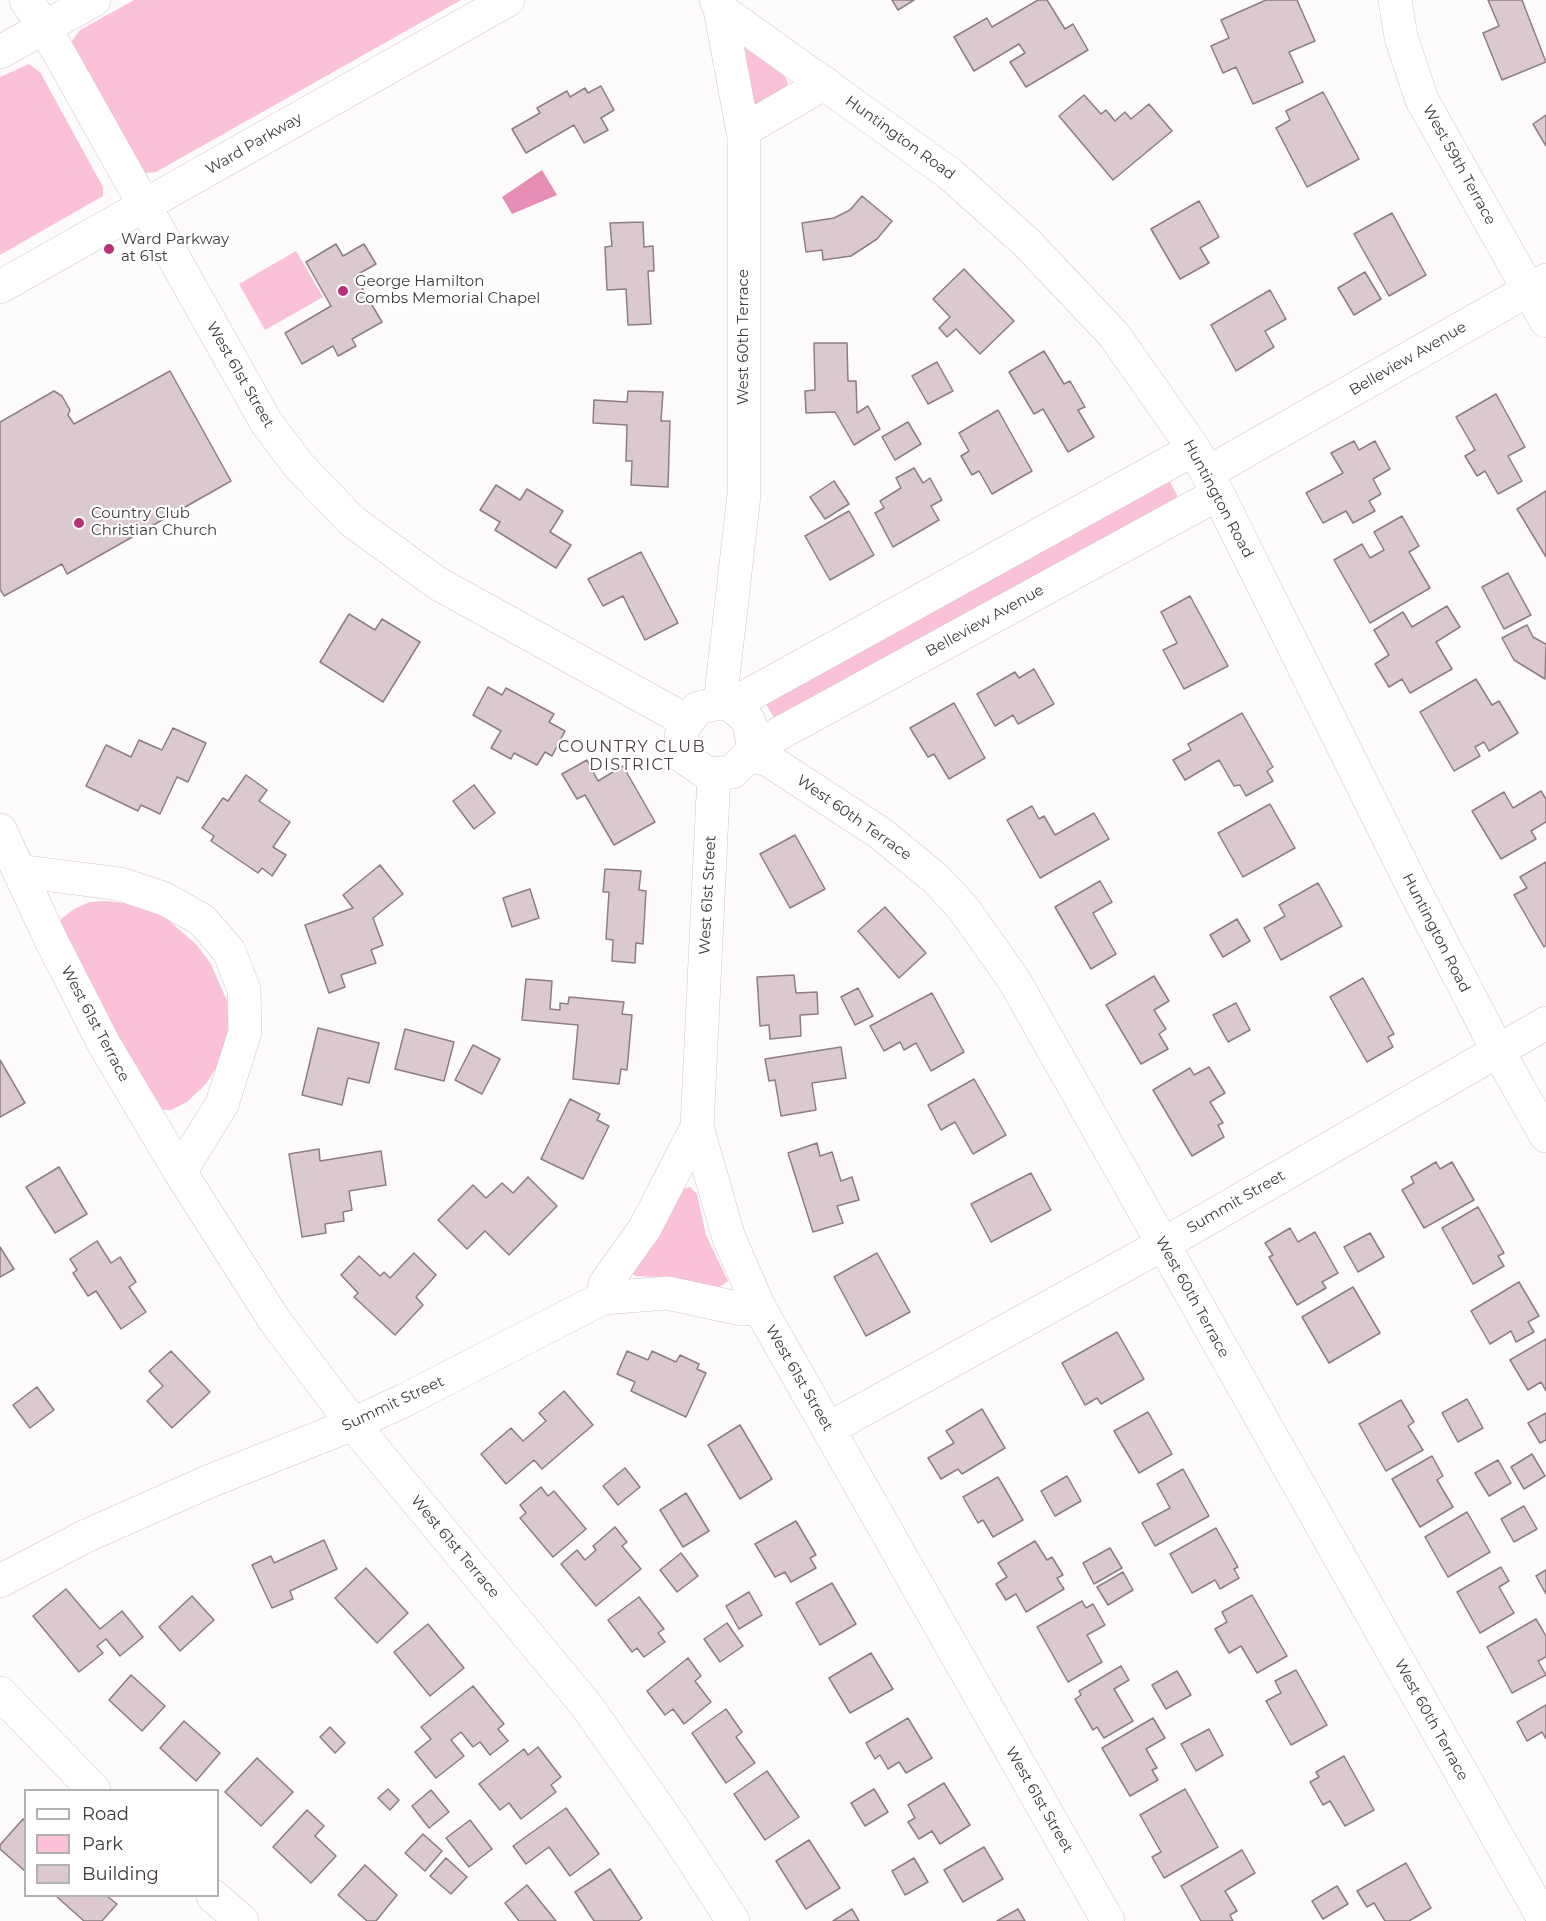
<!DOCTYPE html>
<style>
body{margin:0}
#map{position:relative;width:1546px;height:1921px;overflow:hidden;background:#fefbfc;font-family:Montserrat,sans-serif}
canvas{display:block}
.legend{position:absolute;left:24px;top:1789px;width:195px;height:108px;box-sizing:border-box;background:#fff;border:2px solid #b3b0b1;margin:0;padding:8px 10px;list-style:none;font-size:18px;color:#413a3d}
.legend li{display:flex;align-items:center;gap:12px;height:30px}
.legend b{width:30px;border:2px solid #b3b0b1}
</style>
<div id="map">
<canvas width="1546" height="1921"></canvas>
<ul class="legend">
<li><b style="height:8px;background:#fff"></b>Road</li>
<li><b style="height:16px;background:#fbc1d8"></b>Park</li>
<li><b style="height:16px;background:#dbc9cf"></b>Building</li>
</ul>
</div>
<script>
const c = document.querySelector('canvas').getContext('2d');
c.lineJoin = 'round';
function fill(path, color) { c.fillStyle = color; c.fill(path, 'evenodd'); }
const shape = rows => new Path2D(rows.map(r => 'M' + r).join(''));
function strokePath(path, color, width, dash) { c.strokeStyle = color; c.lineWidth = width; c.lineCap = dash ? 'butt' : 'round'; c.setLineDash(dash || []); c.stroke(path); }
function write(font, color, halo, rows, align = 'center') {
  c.font = font + ' Montserrat,sans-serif'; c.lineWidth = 4.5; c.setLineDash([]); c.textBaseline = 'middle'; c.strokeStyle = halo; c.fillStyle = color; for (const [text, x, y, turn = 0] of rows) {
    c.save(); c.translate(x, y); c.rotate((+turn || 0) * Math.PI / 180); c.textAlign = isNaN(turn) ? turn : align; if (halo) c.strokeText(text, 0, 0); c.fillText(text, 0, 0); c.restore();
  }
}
fill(shape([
 [134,0,461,0,156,172,145,173,73,53,72,41,80,30],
 [743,33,786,78,788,85,757,105,751,106,737,34],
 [29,64,40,72,103,187,103,196,0,255,0,77],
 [296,251,323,297,265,330,239,284],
 [1164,478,1170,482,1177,495,1176,502,777,722,773,716,766,704],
 [108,901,139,905,168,920,196,944,211,964,227,1001,229,1026,221,1060,206,1084,187,1102,171,1110,161,1110,152,1101,59,930,61,919,74,909,90,902],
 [690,1187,697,1194,706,1235,728,1281,717,1289,677,1278,636,1276,630,1273,683,1189]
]), '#fbc1d8');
fill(shape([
 [542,170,557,195,512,214,502,197]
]), '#e68eb3');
const building = shape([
 [892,0,914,0,898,10,892,0],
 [1038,0,1047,0,1065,29,1073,24,1088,50,1026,87,1010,62,1025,53,1019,44,974,71,954,37,987,18,992,27,1038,0],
 [1266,0,1297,0,1315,41,1289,52,1303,82,1253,104,1236,67,1223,73,1211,46,1229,38,1221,20,1266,0],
 [1488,0,1522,0,1546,62,1502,80,1483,33,1499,26,1488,0],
 [601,86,614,110,601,118,608,130,584,143,574,125,526,153,512,129,540,113,537,108,567,91,570,97,585,88,588,93,601,86],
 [1323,92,1359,159,1307,187,1276,128,1290,120,1286,111,1323,92],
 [1084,95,1101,114,1106,110,1115,121,1125,112,1131,119,1149,104,1172,131,1113,180,1059,116,1084,95],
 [1546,115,1546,146,1533,124,1546,115],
 [862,196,892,221,877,239,851,256,823,260,822,250,806,252,802,223,834,218,850,210,862,196],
 [1199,201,1219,237,1200,248,1209,263,1180,279,1151,229,1199,201],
 [1392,213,1426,275,1389,296,1354,234,1392,213],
 [643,222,644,247,653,246,654,271,648,271,651,324,628,325,626,289,607,290,605,247,612,246,610,223,643,222],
 [336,244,343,256,364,244,376,264,355,276,382,322,352,339,356,346,338,356,333,346,302,364,285,333,331,306,306,262,336,244],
 [964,269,1014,321,980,354,956,329,947,337,939,328,950,317,933,299,964,269],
 [1365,272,1381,299,1354,315,1338,288,1365,272],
 [1270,290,1286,319,1265,331,1274,347,1236,371,1211,325,1270,290],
 [814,343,847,343,848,381,856,381,857,413,868,406,880,429,854,445,835,412,806,413,805,391,815,390,814,343],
 [1044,351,1064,384,1070,381,1085,407,1078,410,1094,437,1068,452,1043,409,1034,414,1009,372,1044,351],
 [937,362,953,391,928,404,912,376,937,362],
 [170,371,231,481,67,574,62,564,4,596,0,589,0,422,54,391,62,396,70,410,68,415,74,424,170,371],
 [628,391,663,392,661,421,670,421,668,487,631,485,632,461,626,461,627,425,593,423,594,400,627,402,628,391],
 [1496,394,1525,447,1508,456,1522,481,1498,494,1485,471,1477,476,1465,456,1475,450,1456,417,1496,394],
 [998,410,1032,471,992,494,979,471,972,475,961,456,969,451,959,433,998,410],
 [908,422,921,444,895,460,882,437,908,422],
 [1354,441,1359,450,1375,441,1390,469,1373,479,1381,494,1369,501,1375,511,1353,523,1346,511,1323,523,1306,493,1343,473,1331,453,1354,441],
 [914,468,923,483,930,478,942,500,931,506,939,520,893,547,875,513,884,508,880,501,901,488,896,478,914,468],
 [834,481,849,504,825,519,810,497,834,481],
 [496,485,520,500,527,489,563,511,550,532,571,545,556,568,495,530,500,522,480,510,496,485],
 [1546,491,1546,557,1517,509,1546,491],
 [849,511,874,555,830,580,805,536,849,511],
 [1402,516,1419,546,1409,552,1430,588,1370,623,1334,560,1362,544,1370,558,1384,550,1374,532,1402,516],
 [641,552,678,623,645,640,623,596,603,606,588,579,641,552],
 [1508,573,1531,615,1504,629,1482,587,1508,573],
 [1190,596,1228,666,1184,689,1163,650,1177,643,1161,612,1190,596],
 [1447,606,1460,627,1436,642,1452,669,1410,693,1402,679,1389,687,1375,664,1389,655,1374,630,1403,612,1412,627,1447,606],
 [349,614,375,630,382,619,420,642,383,702,320,662,349,614],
 [1527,625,1533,637,1546,644,1545,679,1514,660,1502,638,1527,625],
 [1034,669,1054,704,1018,724,1013,715,995,726,977,694,1015,672,1019,678,1034,669],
 [1476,679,1492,705,1499,701,1518,733,1489,751,1484,742,1475,747,1480,756,1454,771,1420,712,1476,679],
 [488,687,502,695,506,688,554,714,549,722,565,731,552,756,545,752,537,765,514,753,511,759,491,748,501,731,473,715,488,687],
 [954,703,985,758,949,779,934,754,928,757,910,728,954,703],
 [1242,713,1273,767,1267,771,1273,781,1246,796,1240,785,1234,786,1219,760,1185,780,1173,760,1191,750,1188,744,1242,713],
 [173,728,206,743,188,782,177,777,160,814,141,805,138,811,86,786,106,745,131,757,139,740,162,750,173,728],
 [587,760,598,781,623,766,655,822,614,845,585,795,577,799,562,774,587,760],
 [246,775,267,790,259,801,290,822,273,847,286,855,272,876,262,868,258,873,211,841,214,836,202,828,223,798,228,801,246,775],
 [474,785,495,813,474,829,453,801,474,785],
 [1541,791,1546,799,1546,822,1531,831,1536,839,1501,859,1472,811,1504,792,1513,808,1541,791],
 [1270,804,1295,848,1243,877,1218,833,1270,804],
 [1032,806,1039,819,1044,816,1055,835,1094,813,1109,839,1040,878,1007,820,1032,806],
 [795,835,825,889,790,908,760,854,795,835],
 [1546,862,1546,945,1544,947,1514,895,1527,888,1520,877,1546,862],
 [380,865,403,894,373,918,383,945,371,950,376,963,341,975,345,987,329,993,305,925,353,908,343,895,380,865],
 [605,869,641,871,639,890,646,891,643,944,636,943,635,963,612,961,613,940,606,939,609,892,603,892,605,869],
 [1100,881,1112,902,1093,913,1116,954,1091,969,1055,907,1100,881],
 [1318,883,1342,926,1281,960,1264,928,1285,916,1279,905,1318,883],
 [530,889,539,918,512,927,503,898,530,889],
 [885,907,926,953,899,978,858,931,885,907],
 [1237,919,1250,941,1223,957,1210,935,1237,919],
 [794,975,796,993,817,992,818,1014,800,1015,801,1036,770,1039,769,1025,760,1026,757,977,794,975],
 [1154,976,1169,1001,1154,1010,1166,1029,1159,1034,1168,1049,1141,1064,1106,1005,1154,976],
 [1363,978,1394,1034,1388,1037,1393,1047,1367,1062,1330,997,1363,978],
 [526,979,552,981,550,1009,560,1010,560,1003,568,1004,569,997,624,1002,622,1014,632,1015,627,1070,621,1069,619,1084,573,1079,578,1025,522,1020,526,979],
 [858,988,873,1016,855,1025,841,997,858,988],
 [932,993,964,1052,931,1071,916,1043,904,1050,900,1042,884,1051,870,1026,932,993],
 [1236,1003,1250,1030,1228,1042,1213,1015,1236,1003],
 [318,1028,379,1043,369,1083,348,1078,342,1105,302,1095,318,1028],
 [405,1029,454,1042,444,1081,395,1069,405,1029],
 [473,1045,500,1059,482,1094,455,1080,473,1045],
 [841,1047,846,1078,812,1083,816,1110,781,1116,775,1080,769,1081,765,1059,841,1047],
 [0,1060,25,1103,0,1117,0,1060],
 [1209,1067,1225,1093,1210,1102,1223,1123,1218,1125,1224,1137,1192,1156,1153,1090,1190,1068,1194,1075,1209,1067],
 [974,1079,1006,1135,973,1154,955,1122,941,1130,928,1105,974,1079],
 [570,1099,600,1114,597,1120,609,1126,583,1179,541,1159,570,1099],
 [817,1143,820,1156,832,1152,841,1181,852,1177,859,1200,837,1206,843,1223,813,1232,788,1153,817,1143],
 [319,1149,320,1161,381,1151,386,1185,349,1191,352,1210,343,1212,344,1221,325,1224,326,1233,302,1237,289,1154,319,1149],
 [1436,1162,1440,1169,1452,1162,1474,1200,1424,1228,1402,1190,1414,1183,1411,1177,1436,1162],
 [59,1167,87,1214,55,1233,26,1187,59,1167],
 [1031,1173,1051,1210,991,1242,971,1204,1031,1173],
 [528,1177,557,1206,509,1255,485,1231,467,1249,438,1220,473,1185,486,1198,502,1183,513,1193,528,1177],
 [1478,1207,1504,1253,1498,1256,1504,1266,1473,1284,1442,1228,1478,1207],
 [1290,1228,1298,1242,1315,1232,1338,1273,1322,1282,1326,1288,1297,1305,1269,1257,1273,1255,1265,1243,1290,1228],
 [1370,1233,1384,1257,1358,1272,1344,1247,1370,1233],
 [97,1241,111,1263,120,1257,136,1282,129,1287,146,1312,121,1329,96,1291,88,1296,73,1273,77,1270,70,1259,97,1241],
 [0,1247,14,1269,0,1277,0,1247],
 [414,1253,436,1275,416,1297,423,1305,395,1335,354,1297,358,1293,341,1275,359,1256,380,1276,384,1272,390,1278,414,1253],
 [877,1253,910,1312,866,1336,834,1277,877,1253],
 [1519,1282,1539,1316,1528,1322,1534,1332,1516,1342,1511,1331,1490,1344,1471,1311,1519,1282],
 [1353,1287,1380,1333,1329,1363,1302,1317,1353,1287],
 [1117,1332,1144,1379,1101,1404,1097,1398,1085,1405,1062,1363,1117,1332],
 [1546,1339,1546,1391,1541,1382,1528,1390,1510,1360,1546,1339],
 [171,1351,210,1392,172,1428,147,1401,163,1386,149,1371,171,1351],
 [627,1351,648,1360,652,1351,676,1362,680,1355,699,1364,697,1369,706,1373,686,1417,631,1391,635,1382,617,1374,627,1351],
 [37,1387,54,1410,30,1428,13,1405,37,1387],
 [564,1391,593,1425,542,1469,534,1460,506,1484,481,1454,511,1428,523,1441,546,1421,539,1413,564,1391],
 [1467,1399,1483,1428,1458,1442,1442,1413,1467,1399],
 [1401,1400,1414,1422,1408,1426,1423,1450,1386,1471,1359,1424,1401,1400],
 [982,1409,1005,1448,962,1474,958,1469,941,1479,928,1458,954,1443,946,1431,982,1409],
 [1148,1412,1172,1454,1139,1473,1114,1431,1148,1412],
 [1546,1413,1546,1440,1540,1443,1528,1423,1546,1413],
 [740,1425,772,1479,740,1499,708,1445,740,1425],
 [1532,1454,1545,1476,1524,1489,1511,1467,1532,1454],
 [1432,1456,1443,1476,1437,1480,1453,1507,1420,1527,1392,1479,1432,1456],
 [1498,1460,1511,1483,1489,1496,1475,1473,1498,1460],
 [625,1468,640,1487,618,1505,603,1486,625,1468],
 [1183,1469,1209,1516,1155,1546,1142,1523,1170,1508,1157,1484,1183,1469],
 [1067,1476,1081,1501,1055,1516,1041,1491,1067,1476],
 [998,1477,1023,1520,993,1537,983,1520,978,1523,963,1497,998,1477],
 [541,1487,548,1496,554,1491,586,1529,553,1557,520,1518,526,1513,520,1505,541,1487],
 [686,1493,709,1531,683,1547,660,1510,686,1493],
 [1524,1506,1537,1529,1514,1542,1501,1519,1524,1506],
 [1467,1512,1490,1552,1448,1577,1425,1537,1467,1512],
 [796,1521,816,1555,810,1558,816,1568,791,1582,785,1572,775,1577,755,1544,796,1521],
 [615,1527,627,1542,622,1546,641,1569,596,1606,561,1564,577,1550,585,1560,596,1550,593,1546,615,1527],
 [1216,1528,1238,1567,1234,1569,1239,1578,1220,1589,1215,1580,1192,1593,1170,1554,1216,1528],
 [324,1540,337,1569,290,1591,293,1599,272,1608,252,1565,271,1556,274,1563,324,1540],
 [1035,1541,1047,1560,1052,1557,1063,1575,1057,1578,1064,1589,1026,1612,1016,1594,1006,1600,996,1584,1007,1577,998,1563,1035,1541],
 [1110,1548,1122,1568,1094,1584,1083,1563,1110,1548],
 [681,1553,698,1576,677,1592,660,1570,681,1553],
 [1501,1567,1509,1581,1499,1587,1514,1613,1480,1633,1457,1592,1501,1567],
 [366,1568,408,1613,377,1643,335,1598,366,1568],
 [1546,1570,1546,1594,1536,1576,1546,1570],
 [1123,1572,1133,1590,1108,1605,1097,1587,1123,1572],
 [832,1583,856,1624,820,1645,796,1603,832,1583],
 [66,1589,100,1629,122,1611,143,1637,120,1656,106,1639,97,1646,103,1653,79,1672,33,1616,66,1589],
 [749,1592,762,1615,739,1629,726,1606,749,1592],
 [1252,1595,1287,1656,1257,1673,1241,1646,1229,1653,1215,1629,1227,1622,1222,1612,1252,1595],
 [192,1596,214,1620,180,1651,159,1627,192,1596],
 [639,1597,664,1629,658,1633,665,1642,644,1657,637,1648,632,1652,608,1620,639,1597],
 [1082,1601,1086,1608,1093,1604,1105,1625,1087,1635,1102,1662,1068,1682,1037,1627,1082,1601],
 [1536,1619,1546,1636,1546,1657,1538,1661,1546,1675,1512,1693,1487,1647,1536,1619],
 [727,1623,743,1646,720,1662,704,1639,727,1623],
 [428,1624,464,1668,430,1696,394,1652,428,1624],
 [871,1653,893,1689,850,1713,829,1678,871,1653],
 [688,1658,701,1676,695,1681,711,1702,684,1724,673,1709,665,1715,647,1691,688,1658],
 [1121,1666,1129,1680,1114,1689,1133,1721,1104,1738,1097,1727,1093,1730,1075,1699,1081,1695,1079,1691,1121,1666],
 [1296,1670,1327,1725,1291,1745,1266,1701,1281,1693,1275,1681,1296,1670],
 [1177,1671,1191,1695,1166,1709,1152,1685,1177,1671],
 [131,1675,165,1706,142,1731,109,1700,131,1675],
 [473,1686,504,1724,498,1729,508,1741,490,1755,480,1742,473,1747,461,1732,451,1740,464,1756,436,1778,415,1752,431,1739,421,1727,473,1686],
 [1546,1705,1546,1739,1542,1732,1527,1741,1517,1722,1546,1705],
 [726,1709,742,1732,736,1737,755,1763,726,1783,692,1733,726,1709],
 [908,1718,932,1758,906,1773,899,1762,888,1769,880,1755,875,1759,866,1743,908,1718],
 [1153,1718,1165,1738,1146,1749,1157,1768,1152,1770,1158,1780,1130,1796,1102,1748,1153,1718],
 [184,1721,220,1753,196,1781,160,1748,184,1721],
 [330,1727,345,1743,335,1753,320,1737,330,1727],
 [1209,1729,1223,1755,1196,1771,1181,1744,1209,1729],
 [538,1747,561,1777,551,1785,556,1792,521,1819,509,1803,500,1810,479,1784,524,1749,528,1755,538,1747],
 [1344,1756,1374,1810,1345,1826,1330,1801,1323,1805,1310,1782,1319,1777,1316,1772,1344,1756],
 [257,1758,293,1792,261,1826,225,1792,257,1758],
 [767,1771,799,1817,765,1840,734,1794,767,1771],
 [944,1783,970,1825,940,1844,932,1831,919,1839,908,1822,915,1818,908,1805,944,1783],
 [388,1789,399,1800,390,1810,378,1798,388,1789],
 [874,1789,888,1812,865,1826,851,1803,874,1789],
 [1185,1789,1218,1847,1164,1878,1152,1857,1161,1852,1140,1815,1185,1789],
 [431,1790,449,1812,429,1828,412,1806,431,1790],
 [566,1808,599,1854,570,1876,549,1847,526,1864,513,1846,566,1808],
 [307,1810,324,1826,315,1836,336,1856,311,1883,273,1847,307,1810],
 [23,1819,26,1822,26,1872,0,1849,0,1845,23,1819],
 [470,1820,492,1849,469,1867,446,1838,470,1820],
 [423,1834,442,1851,425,1871,405,1853,423,1834],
 [809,1840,840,1888,806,1909,776,1861,809,1840],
 [984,1847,1003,1879,963,1902,944,1870,984,1847],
 [1242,1850,1255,1873,1225,1891,1237,1911,1230,1915,1233,1921,1201,1921,1181,1886,1242,1850],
 [446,1858,467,1877,451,1894,430,1876,446,1858],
 [914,1858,928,1882,905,1895,892,1871,914,1858],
 [1406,1863,1431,1908,1409,1921,1385,1921,1374,1903,1367,1907,1357,1891,1406,1863],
 [365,1865,397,1895,376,1921,367,1921,338,1895,365,1865],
 [610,1869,642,1918,638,1921,594,1921,575,1892,610,1869],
 [527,1885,556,1921,519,1921,505,1903,527,1885],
 [1337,1886,1348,1904,1323,1919,1312,1901,1337,1886],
 [56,1896,107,1896,117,1904,102,1921,84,1921,56,1896],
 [852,1909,859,1921,833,1921,852,1909],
 [1018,1909,1025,1921,997,1921,1018,1909]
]);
fill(building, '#dbc9cf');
strokePath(building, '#8e7d83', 1.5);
const minor = shape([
 [26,0,45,28,266,422,300,467,352,521,437,583,687,721],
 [716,0,720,9,950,174,1027,243,1114,335,1194,449,1218,494,1414,889,1498,1051,1546,1136],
 [1395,0,1401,37,1422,100,1546,321],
 [720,9,744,137,744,495,720,703],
 [744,130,825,83],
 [1207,473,1546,280],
 [720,703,731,705,749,721,753,744,749,755,732,772,708,774,682,756,681,737,684,726,698,708,720,703],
 [731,705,1194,449],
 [751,749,1218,494],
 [749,755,770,761,880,833,935,878,963,908,1014,980,1545,1921],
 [714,774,697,1127,729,1238,759,1307,1108,1921],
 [0,830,51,940,104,1044,180,1172,275,1321,353,1424,586,1705,675,1832,733,1921],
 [19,871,120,884,165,899,202,920,229,951,244,990,245,1032,222,1104,180,1172],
 [603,1298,605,1284,645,1228,697,1127],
 [828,1429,1176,1237,1546,1023],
 [0,1581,86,1536,210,1481,353,1424,405,1400,603,1298,667,1293,742,1309,759,1307],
 [0,1693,94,1790],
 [213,1896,242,1921]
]);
const major = shape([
 [0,52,94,0],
 [0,287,508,0]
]);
strokePath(minor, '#d6c4cb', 34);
strokePath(major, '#d6c4cb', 34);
strokePath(minor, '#fff', 33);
strokePath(major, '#fff', 33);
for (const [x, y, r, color] of [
 [109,249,6,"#b63176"],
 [343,291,6,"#b63176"],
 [79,523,6,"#b63176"]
]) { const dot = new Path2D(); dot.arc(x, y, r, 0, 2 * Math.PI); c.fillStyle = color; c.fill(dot); strokePath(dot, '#fff', 2); }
write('15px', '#413a3d', '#fff', [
 ["Huntington Road",900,138,36],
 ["Ward Parkway",254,144,-30],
 ["West 59th Terrace",1459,165,61],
 ["West 60th Terrace",744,337,-90],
 ["Belleview Avenue",1408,359,-30],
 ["West 61st Street",240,375,60],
 ["Huntington Road",1218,499,62],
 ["Belleview Avenue",985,621,-29],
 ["West 60th Terrace",854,818,35],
 ["West 61st Street",708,895,-87],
 ["Huntington Road",1436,933,63],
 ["West 61st Terrace",95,1024,62],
 ["Summit Street",1236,1202,-30],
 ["West 60th Terrace",1192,1297,61],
 ["West 61st Street",799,1378,60],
 ["Summit Street",393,1404,-25],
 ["West 61st Terrace",455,1547,50],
 ["West 60th Terrace",1431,1720,61],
 ["West 61st Street",1039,1800,60]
]);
write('15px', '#413a3d', '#fff', [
 ["Ward Parkway",121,240],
 ["at 61st",121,257],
 ["George Hamilton",355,282],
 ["Combs Memorial Chapel",355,299],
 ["Country Club",91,514],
 ["Christian Church",91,531]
], 'left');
c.letterSpacing = '1.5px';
write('16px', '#4f4146', '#fff', [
 ["COUNTRY CLUB",632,747],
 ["DISTRICT",632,765]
]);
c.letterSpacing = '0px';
</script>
